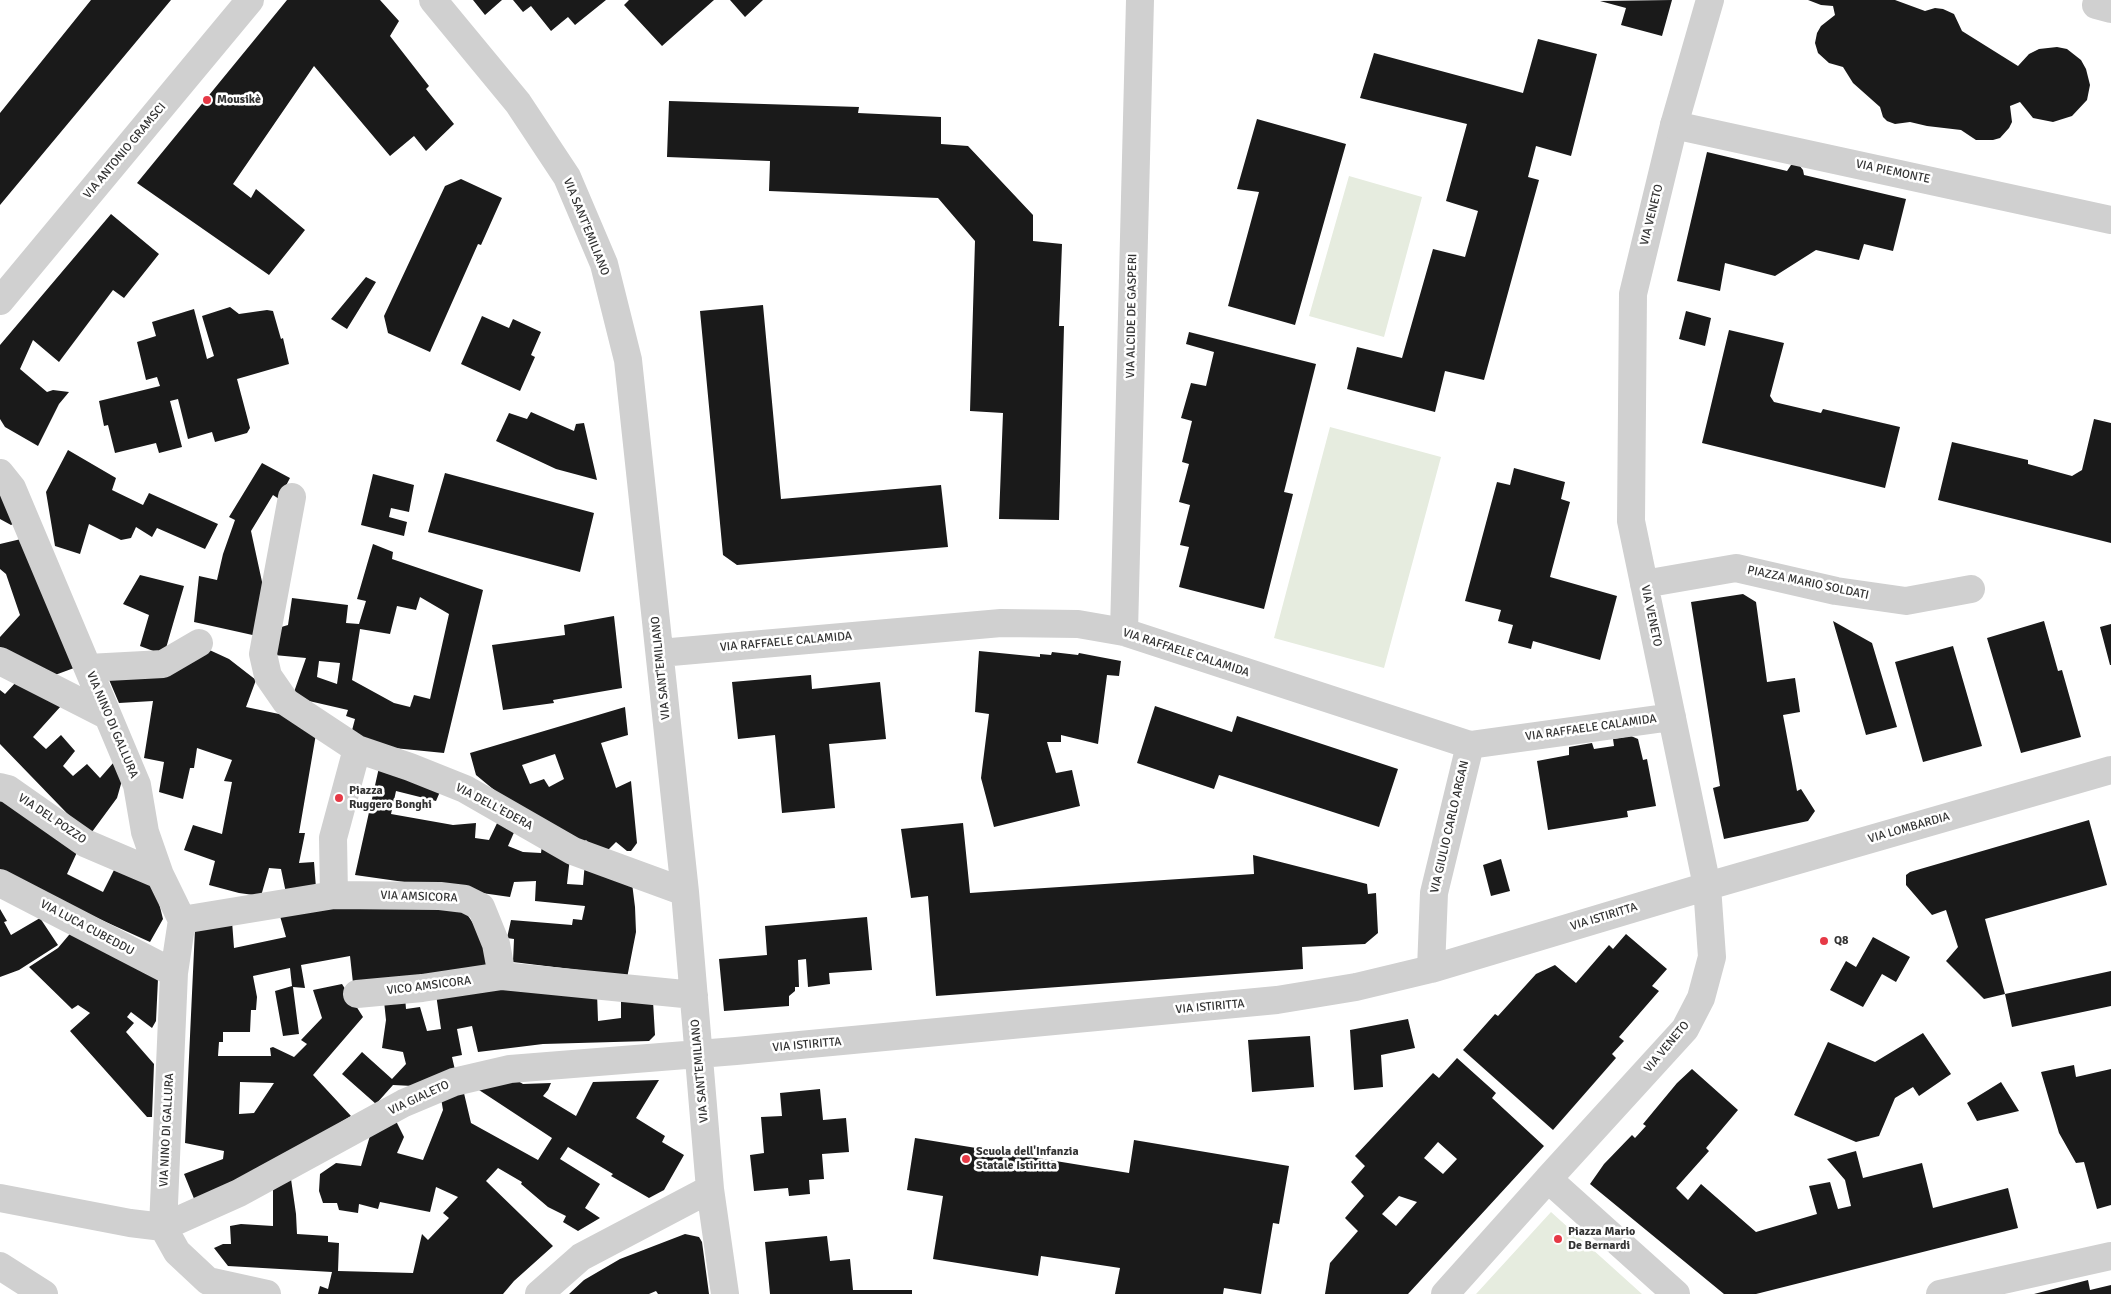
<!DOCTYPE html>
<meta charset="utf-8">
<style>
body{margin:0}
canvas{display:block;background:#fff}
</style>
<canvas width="2111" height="1294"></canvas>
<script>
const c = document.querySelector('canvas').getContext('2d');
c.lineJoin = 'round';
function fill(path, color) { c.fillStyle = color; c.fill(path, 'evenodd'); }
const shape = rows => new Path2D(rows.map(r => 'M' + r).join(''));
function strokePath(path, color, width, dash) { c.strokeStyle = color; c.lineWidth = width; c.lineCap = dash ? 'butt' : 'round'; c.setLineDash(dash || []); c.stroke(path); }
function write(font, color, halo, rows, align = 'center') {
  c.font = font + ' Signika,sans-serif'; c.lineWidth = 5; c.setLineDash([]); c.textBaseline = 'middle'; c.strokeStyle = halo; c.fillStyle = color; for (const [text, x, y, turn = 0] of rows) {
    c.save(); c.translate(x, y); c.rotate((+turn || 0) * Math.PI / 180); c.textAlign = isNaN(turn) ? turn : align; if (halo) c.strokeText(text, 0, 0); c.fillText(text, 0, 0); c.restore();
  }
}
fill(shape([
 [1349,176,1422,197,1384,337,1309,316],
 [1330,427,1441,457,1384,668,1274,638],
 [1551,1212,1642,1294,1476,1294]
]), '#e6ecdf');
fill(shape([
 [91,0,171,0,0,205,0,113],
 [287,0,380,0,399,21,390,36,429,86,426,89,454,124,426,151,414,136,390,156,314,66,233,184,251,198,256,189,305,230,269,275,137,183],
 [473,0,502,0,485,15],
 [513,0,606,0,575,25,568,17,551,31,531,6,523,12],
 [629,0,714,0,662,46,624,5],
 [730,0,763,0,745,17],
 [1672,0,1662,36,1621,25,1626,8,1600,1],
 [1808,0,1895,0,1925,11,1935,8,1943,9,1954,14,1962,31,2018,66,2029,54,2039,49,2057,47,2067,49,2081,60,2086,69,2090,85,2087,100,2072,116,2053,122,2033,118,2020,102,2010,106,2012,122,2009,128,2000,138,1993,140,1976,140,1961,130,1927,126,1910,122,1895,124,1887,121,1883,117,1880,107,1853,83,1843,67,1829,63,1818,53,1815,43,1817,33,1821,26,1835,15,1833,6,1821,5],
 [1538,39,1597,54,1571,156,1536,146,1528,177,1539,180,1484,380,1445,371,1435,412,1347,389,1357,347,1402,358,1433,249,1465,257,1478,211,1446,201,1467,124,1360,98,1374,53,1523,93],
 [669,101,859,107,858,113,941,117,941,144,968,146,1033,215,1033,241,1062,244,1059,326,1064,326,1059,520,999,519,1003,413,970,411,975,241,938,198,769,191,770,161,667,157],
 [1257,119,1346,144,1295,325,1228,306,1259,192,1237,189],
 [1707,152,1787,171,1791,165,1799,165,1803,170,1804,175,1906,199,1893,251,1864,244,1859,260,1816,250,1775,276,1725,263,1720,291,1677,281],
 [461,179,502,198,481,245,478,244,430,352,388,333,384,316,445,186],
 [111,214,159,254,124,298,113,290,59,362,33,340,20,369,47,392,53,390,69,392,59,404,38,446,5,427,0,419,0,345],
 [366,277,376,282,347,329,331,319],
 [763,305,781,499,941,485,948,547,737,565,723,555,700,311],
 [230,307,239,314,267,310,273,311,281,339,283,338,289,364,237,379,250,428,247,433,215,442,212,432,188,439,178,399,170,401,182,447,159,453,156,443,115,453,108,425,104,426,99,401,160,386,157,377,146,380,137,342,156,336,152,322,194,309,207,359,214,356,202,316],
 [1686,311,1711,318,1705,346,1679,339],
 [482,316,509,328,513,319,541,332,531,355,535,357,520,391,461,364],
 [1729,330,1784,343,1770,396,1774,402,1821,413,1823,409,1900,427,1885,488,1702,443],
 [1189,332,1316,364,1284,492,1293,494,1264,609,1179,587,1189,547,1180,545,1190,505,1179,502,1189,464,1182,462,1192,421,1181,418,1191,383,1206,386,1214,352,1186,344],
 [531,412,574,431,576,424,584,423,597,480,556,469,496,441,509,413,527,419],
 [2094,419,2111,423,2111,543,1938,500,1952,442,2028,460,2028,464,2072,476,2082,470],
 [68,450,116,478,112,490,143,505,149,493,218,524,205,549,157,528,152,537,136,527,131,538,121,540,89,524,80,554,55,546,46,492],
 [262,463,290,478,279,499,273,495,251,531,264,591,257,636,194,622,199,576,217,580,223,554,235,520,229,517],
 [1514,468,1565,482,1561,499,1570,502,1550,577,1617,596,1600,660,1533,641,1531,649,1508,643,1513,625,1498,621,1501,610,1465,601,1497,482,1510,485],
 [445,473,594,513,580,572,428,532],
 [373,474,414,485,409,512,391,508,389,517,407,522,404,536,361,525],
 [0,488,15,523,11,525,0,519],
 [21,539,74,668,55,675,0,647,0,637,20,615,6,574,0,569,0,544],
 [373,544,393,552,392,559,483,590,444,753,374,746,350,738,355,719,346,716,348,710,309,701,294,692,306,658,274,655,278,628,288,625,292,598,348,605,346,623,359,624,366,601,357,599],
 [420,597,449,614,430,699,414,695,410,707,394,703,352,680,360,629,390,634,397,606,416,610],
 [319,661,340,663,337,684,317,677],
 [140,575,184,586,164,655,140,646,149,615,123,604],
 [1743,594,1756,602,1767,682,1795,678,1800,712,1783,715,1797,791,1801,789,1815,811,1808,821,1724,839,1713,788,1720,786,1691,602],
 [614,616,622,688,553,700,554,703,503,710,492,645,565,635,564,625],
 [1833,621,1872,643,1897,727,1866,735],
 [2044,621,2058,671,2062,670,2081,737,2021,753,1987,638],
 [2111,624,2111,665,2110,665,2100,627],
 [1953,646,1982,746,1923,762,1895,662],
 [203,647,229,659,256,680,246,707,279,714,282,702,316,734,299,833,305,833,299,863,314,862,316,888,286,893,281,869,269,868,261,896,239,893,209,885,215,861,184,850,193,825,222,834,232,782,224,781,232,760,197,748,194,768,190,768,183,799,159,792,164,762,144,758,153,701,119,703,107,675],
 [979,651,1040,657,1040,654,1051,655,1052,652,1078,655,1079,653,1121,661,1119,676,1107,675,1098,744,1061,735,1061,742,1047,742,1056,773,1072,770,1080,806,994,827,981,778,989,714,975,712],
 [811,675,812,689,880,682,886,739,829,744,835,808,782,813,775,735,738,739,732,682],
 [17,681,61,706,33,737,46,749,61,735,75,751,63,766,73,776,87,764,100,778,114,762,123,777,117,798,89,836,0,744,0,690,5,694],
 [1155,706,1232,732,1237,716,1398,769,1379,827,1219,775,1214,789,1137,763],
 [625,707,628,735,601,743,616,788,631,781,637,843,631,851,627,851,616,842,608,850,595,850,586,840,580,846,516,808,476,775,470,753],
 [555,754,564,779,549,787,544,779,530,784,522,765],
 [1631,736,1638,739,1643,760,1647,759,1656,806,1627,811,1628,817,1548,830,1537,761,1569,755,1569,747,1592,743,1594,749,1614,746,1613,739],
 [380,763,442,787,436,801,396,791,391,814,453,825,476,823,475,838,489,840,499,819,516,828,508,846,523,852,541,853,542,845,570,857,567,884,583,885,585,862,632,883,635,907,636,932,627,978,587,971,513,962,514,939,507,938,511,920,572,925,573,919,582,920,585,906,535,901,536,881,514,882,510,897,355,875],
 [0,799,79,848,67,874,103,892,115,868,155,887,163,919,150,942,9,878,0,873],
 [2089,820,2107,885,1985,919,2005,994,1984,999,1946,961,1958,947,1946,910,1932,915,1906,885,1906,875,1910,872],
 [963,823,970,893,1254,874,1253,855,1367,884,1368,894,1376,893,1378,933,1365,944,1302,947,1303,969,936,996,928,896,911,898,901,829],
 [1501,859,1510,891,1491,896,1483,865],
 [338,904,462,907,484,939,490,974,353,983,350,956,301,965,305,988,293,987,299,1034,283,1036,275,991,292,986,290,968,253,976,257,997,256,1010,251,1010,250,1032,223,1032,223,1042,219,1042,218,1056,271,1056,270,1048,273,1047,294,1057,307,1044,301,1040,322,1018,313,990,342,984,363,1017,313,1075,351,1116,269,1166,195,1201,184,1174,223,1159,224,1151,185,1143,195,929,232,921,234,948,286,937,280,916],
 [240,1082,274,1083,254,1113,239,1114],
 [0,909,7,921,4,922,11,935,40,918,58,945,19,970,0,977],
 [867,917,872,970,829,973,830,984,808,987,806,959,798,960,799,987,795,987,795,991,789,996,789,1006,724,1011,719,959,767,955,765,926],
 [74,929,158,979,156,1021,152,1028,131,1012,127,1017,134,1023,126,1032,154,1064,152,1117,147,1117,70,1031,90,1013,78,1005,72,1009,29,967,58,948],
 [1626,934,1667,969,1652,986,1659,991,1619,1037,1624,1041,1612,1054,1616,1058,1553,1130,1463,1050,1495,1014,1498,1016,1536,974,1555,965,1576,983,1609,945,1613,949],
 [1873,937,1910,957,1896,982,1882,974,1863,1007,1830,990,1846,961,1856,967],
 [2111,971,2111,1006,2012,1027,2005,994],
 [511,989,597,993,598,1021,621,1018,621,998,653,1001,655,1035,649,1041,543,1044,478,1052,472,1026,457,1029,462,1055,452,1057,455,1070,413,1086,393,1085,376,1104,342,1074,362,1052,392,1079,406,1064,403,1052,382,1048,386,1020,384,1001,405,997,406,1009,420,1007,427,1031,441,1029,436,994],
 [1408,1019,1415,1048,1381,1055,1383,1087,1354,1090,1350,1030],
 [1923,1033,1951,1074,1919,1096,1913,1087,1895,1098,1879,1136,1856,1142,1794,1115,1828,1042,1875,1062],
 [1310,1036,1314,1087,1252,1092,1248,1040],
 [1457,1058,1496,1093,1492,1098,1544,1146,1408,1294,1325,1294,1330,1263,1358,1231,1345,1218,1364,1196,1351,1182,1365,1166,1355,1156,1433,1073,1439,1078],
 [1438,1142,1457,1159,1443,1174,1424,1158],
 [1399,1196,1417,1202,1396,1226,1382,1214],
 [2074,1065,2076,1077,2111,1069,2111,1205,2097,1209,2084,1162,2076,1163,2059,1133,2041,1072],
 [1692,1069,1738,1110,1706,1148,1709,1151,1676,1188,1688,1200,1701,1184,1756,1232,1817,1214,1809,1186,1830,1182,1838,1209,1851,1206,1845,1180,1827,1159,1856,1151,1863,1178,1922,1163,1933,1208,2008,1188,2018,1228,1756,1294,1724,1294,1590,1184,1604,1164,1632,1135,1635,1138,1646,1126,1643,1124,1677,1083],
 [508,1075,523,1084,551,1083,548,1090,543,1096,576,1116,593,1082,659,1080,636,1118,665,1136,662,1142,684,1155,664,1190,649,1198,611,1176,613,1174,568,1147,560,1159,600,1184,585,1208,600,1218,578,1231,563,1222,566,1216,548,1207,521,1184,522,1182,498,1168,486,1181,553,1246,514,1281,503,1294,318,1294,320,1286,328,1289,332,1272,228,1266,214,1248,223,1244,231,1244,230,1226,241,1224,273,1226,273,1188,291,1179,296,1214,297,1234,328,1236,328,1242,339,1243,338,1271,413,1273,422,1234,428,1240,449,1218,443,1213,458,1197,436,1187,430,1212,380,1202,378,1209,359,1204,358,1213,339,1210,337,1203,323,1203,319,1191,320,1174,336,1163,361,1166,372,1129,394,1117,404,1137,397,1153,423,1160,443,1110,441,1098,463,1089,471,1123,538,1160,552,1138,479,1090],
 [2001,1082,2019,1111,1977,1121,1967,1103],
 [820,1089,823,1120,846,1118,849,1152,822,1154,824,1179,809,1180,810,1194,789,1196,788,1188,754,1191,750,1155,764,1153,761,1117,782,1116,780,1093],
 [915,1138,1129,1173,1134,1140,1289,1166,1279,1224,1273,1223,1261,1294,1224,1288,1223,1294,1115,1294,1120,1268,1041,1256,1038,1276,933,1259,943,1196,907,1190],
 [685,1234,699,1237,702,1242,709,1294,658,1294,656,1291,649,1294,569,1294,584,1280,620,1259],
 [827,1236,830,1261,850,1259,853,1290,912,1290,912,1294,770,1294,765,1242],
 [2088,1280,2090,1290,2111,1285,2111,1294,2034,1294]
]), '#1a1a1a');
strokePath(shape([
 [433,0,518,103,567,177,604,264,628,360,685,892,710,1189,725,1294],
 [2096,5,2111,9],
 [0,301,250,0],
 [0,473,12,488,137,785,145,832,160,875,182,920,174,973,163,1227],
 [292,497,263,654,268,676,286,702,357,749,410,767,465,789,573,851,685,892],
 [1644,584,1736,568,1836,591,1906,601,1971,589],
 [1124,632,1140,0],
 [660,653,1001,623,1078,624,1124,632,1470,745,1672,717],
 [0,661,108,716],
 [88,668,163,664,199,643],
 [0,787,8,789,85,843,160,875],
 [0,883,174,973],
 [334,895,333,838,357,749],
 [182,920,334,895,440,896,465,899,481,907,496,944,502,976,694,995],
 [1431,969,1434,893,1470,745],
 [357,994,422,988,502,976],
 [1548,1179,1685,1029,1701,998,1712,957,1707,886,1631,521,1633,294,1674,125],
 [0,1198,130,1223,163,1227,239,1193,404,1103,454,1082,510,1069,736,1051,1277,1000,1356,987,1431,969,1718,883,2111,770],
 [163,1227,177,1252,208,1281,267,1294],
 [539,1294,581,1257,710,1189],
 [1445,1294,1548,1179,1676,1294],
 [1940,1294,2111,1256]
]), '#d0d0d0', 28);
strokePath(shape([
 [1710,0,1674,125,2111,220],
 [0,1266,44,1294]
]), '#d0d0d0', 28);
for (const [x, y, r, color] of [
 [207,100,5,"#e63946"],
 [339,798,5,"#e63946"],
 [1824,941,5,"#e63946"],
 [966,1159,5,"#e63946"],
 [1558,1239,5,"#e63946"]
]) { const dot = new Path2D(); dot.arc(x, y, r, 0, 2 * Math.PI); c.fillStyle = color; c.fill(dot); strokePath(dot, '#fff', 2); }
write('bold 12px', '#333', '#fff', [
 ["Mousikè",217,100],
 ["Piazza",349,791],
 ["Ruggero Bonghi",349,805],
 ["Q8",1834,941],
 ["Scuola dell'Infanzia",976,1152],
 ["Statale Istiritta",976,1166],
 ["Piazza Mario",1568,1232],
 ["De Bernardi",1568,1246]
], 'left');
write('12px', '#333', '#fff', [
 ["VIA ANTONIO GRAMSCI",125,151,-50],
 ["VIA PIEMONTE",1893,172,12],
 ["VIA VENETO",1652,215,-76],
 ["VIA SANT'EMILIANO",586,227,68],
 ["VIA ALCIDE DE GASPERI",1132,316,-89],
 ["PIAZZA MARIO SOLDATI",1808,583,12],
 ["VIA VENETO",1651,616,78],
 ["VIA RAFFAELE CALAMIDA",786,642,-5],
 ["VIA RAFFAELE CALAMIDA",1186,653,18],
 ["VIA SANT'EMILIANO",661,668,-96],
 ["VIA NINO DI GALLURA",112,725,67],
 ["VIA RAFFAELE CALAMIDA",1591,728,-8],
 ["VIA DELL'EDERA",494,807,28],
 ["VIA DEL POZZO",52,819,34],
 ["VIA GIULIO CARLO ARGAN",1450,827,-77],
 ["VIA LOMBARDIA",1909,828,-16],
 ["VIA AMSICORA",419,897,2],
 ["VIA ISTIRITTA",1604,917,-17],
 ["VIA LUCA CUBEDDU",87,928,28],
 ["VICO AMSICORA",429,986,-7],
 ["VIA ISTIRITTA",1210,1007,-5],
 ["VIA ISTIRITTA",807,1045,-5],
 ["VIA VENETO",1667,1047,-50],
 ["VIA SANT'EMILIANO",700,1071,-95],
 ["VIA GIALETO",419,1098,-25],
 ["VIA NINO DI GALLURA",167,1130,-87]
]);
</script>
